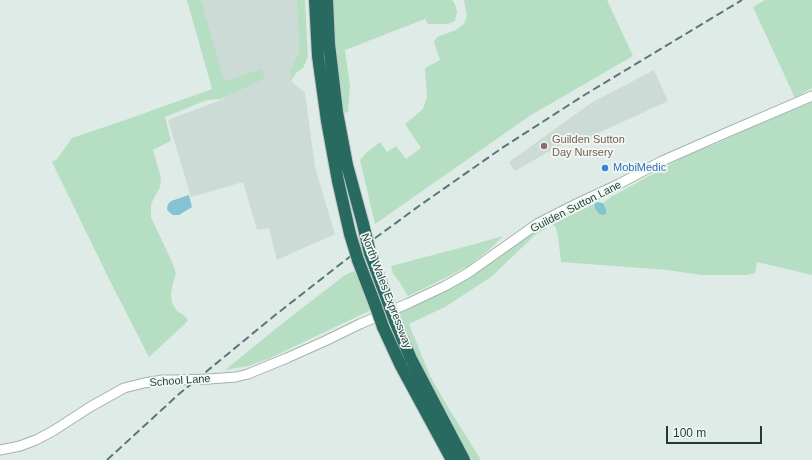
<!DOCTYPE html>
<style>
body{margin:0}
#map{position:relative;width:812px;height:460px;overflow:hidden;background:#dfebe7;font-family:Helvetica,sans-serif}
canvas{display:block}
.scale{position:absolute;left:666px;top:426px;width:96px;height:18px;box-sizing:border-box;border:2px solid #1f3c36;border-top:0;padding-left:5px;font-size:12px;line-height:14px;white-space:nowrap;color:#1f3c36;-webkit-text-stroke:3px #f0f8f4;paint-order:stroke}
</style>
<div id="map">
<canvas width="812" height="460"></canvas>
<div class="scale">100 m</div>
</div>
<script>
const c = document.querySelector('canvas').getContext('2d');
c.lineJoin = 'round';
function fill(path, color) { c.fillStyle = color; c.fill(path, 'evenodd'); }
const shape = rows => new Path2D(rows.map(r => 'M' + r).join(''));
function strokePath(path, color, width, dash) { c.strokeStyle = color; c.lineWidth = width; c.lineCap = dash ? 'butt' : 'round'; c.setLineDash(dash || []); c.stroke(path); }
function write(font, color, halo, rows, align = 'center') {
  c.font = font + ' Helvetica,sans-serif'; c.lineWidth = 3.5; c.setLineDash([]); c.textBaseline = 'middle'; c.strokeStyle = halo; c.fillStyle = color; for (const [text, x, y, turn = 0] of rows) {
    c.save(); c.translate(x, y); c.rotate((+turn || 0) * Math.PI / 180); c.textAlign = isNaN(turn) ? turn : align; if (halo) c.strokeText(text, 0, 0); c.fillText(text, 0, 0); c.restore();
  }
}
fill(shape([
 [201,0,297,0,299,55,290,70,291,81,305,93,315,167,335,234,277,260,269,228,257,230,243,182,191,197,168,120,226,98],
 [654,70,668,101,579,142,560,145,515,171,509,162,591,103]
]), '#cddbd6');
fill(shape([
 [187,0,201,0,224,81,262,69,265,78,221,99,207,100,165,117,171,141,153,150,161,178,160,187,151,204,151,217,172,262,176,273,172,287,171,295,172,303,177,311,185,316,188,321,149,357,110,281,52,162,57,159,72,138,128,119,212,89],
 [297,0,305,0,308,57,303,68,296,73,291,81,290,70,299,54],
 [333,0,452,0,455,4,457,12,455,21,448,24,428,24,425,19,345,50,350,86,348,112,343,113,339,86,333,7],
 [464,0,607,0,633,56,531,115,375,224,360,160,366,153,380,142,387,152,396,146,406,159,421,148,405,124,423,109,427,97,425,68,440,60,434,42,437,37,456,30,464,24,467,16],
 [765,0,812,0,812,88,795,98,753,7],
 [812,102,812,275,757,262,755,273,747,275,701,275,667,270,561,262,558,236,556,228,553,224,594,204,595,208,606,209,603,203,611,197,689,154,716,144,750,128],
 [543,225,547,228,536,234,491,277,445,307,409,324,430,376,448,407,481,460,472,460,457,439,431,390,404,328,399,311],
 [503,236,490,249,468,266,439,281,408,296,399,281,393,274,391,266,475,244],
 [354,271,360,280,371,310,268,359,248,366,225,370,283,323,345,275]
]), '#b6dec3');
fill(shape([
 [189,195,192,207,179,215,173,215,169,212,167,209,168,204,171,201],
 [597,202,603,203,606,209,606,214,603,215,599,214,595,208,594,204]
]), '#83c3d4');
const minor = shape([
 [209,379,236,377,248,374,287,358,325,341,360,324,409,303,445,286,468,273,537,224,576,204,619,184,662,161,728,132,812,96],
 [0,450,20,446,36,440,53,431,90,407,124,388,144,383,163,380,176,380]
]);
const highway = shape([
 [315,0,318,56,327,121,338,181,350,234],
 [327,0,329,44,337,112,347,165,363,224],
 [370,253,388,302],
 [358,260,376,307],
 [395,321,411,359,464,460],
 [383,327,401,366,452,460]
]);
strokePath(minor, '#a2b3ae', 11);
strokePath(highway, '#c0c8c7', 14);
strokePath(minor, '#fff', 9);
strokePath(highway, '#296a60', 12);
strokePath(shape([
 [107,460,179,394,274,316,352,255,419,206,502,148,586,94,742,0]
]), '#597872', 2, [8, 4]);
const minorBridge = shape([
 [176,380,209,379]
]);
const highwayBridge = shape([
 [363,224,370,253],
 [350,234,358,260],
 [388,302,395,321],
 [376,307,383,327]
]);
strokePath(minorBridge, '#a2b3ae', 11, []);
strokePath(highwayBridge, '#c0c8c7', 14, []);
strokePath(minorBridge, '#fff', 9);
strokePath(highwayBridge, '#296a60', 12);
for (const [x, y, r, color] of [
 [544,146,4,"#8d6e63"],
 [605,168,4,"#3f7fe0"]
]) { const dot = new Path2D(); dot.arc(x, y, r, 0, 2 * Math.PI); c.fillStyle = color; c.fill(dot); strokePath(dot, '#f0f8f4', 1.5); }
write('11px', '#785e54', '#f0f8f4', [
 ["Guilden Sutton",552,140],
 ["Day Nursery",552,153]
], 'left');
write('11px', '#366cbe', '#f0f8f4', [
 ["MobiMedic",613,168]
], 'left');
write('11px', '#1f3c36', '#f0f8f4', [
 ["Guilden Sutton Lane",576,207,-27],
 ["North Wales Expressway",386,291,69],
 ["School Lane",180,381,-4]
]);
</script>
